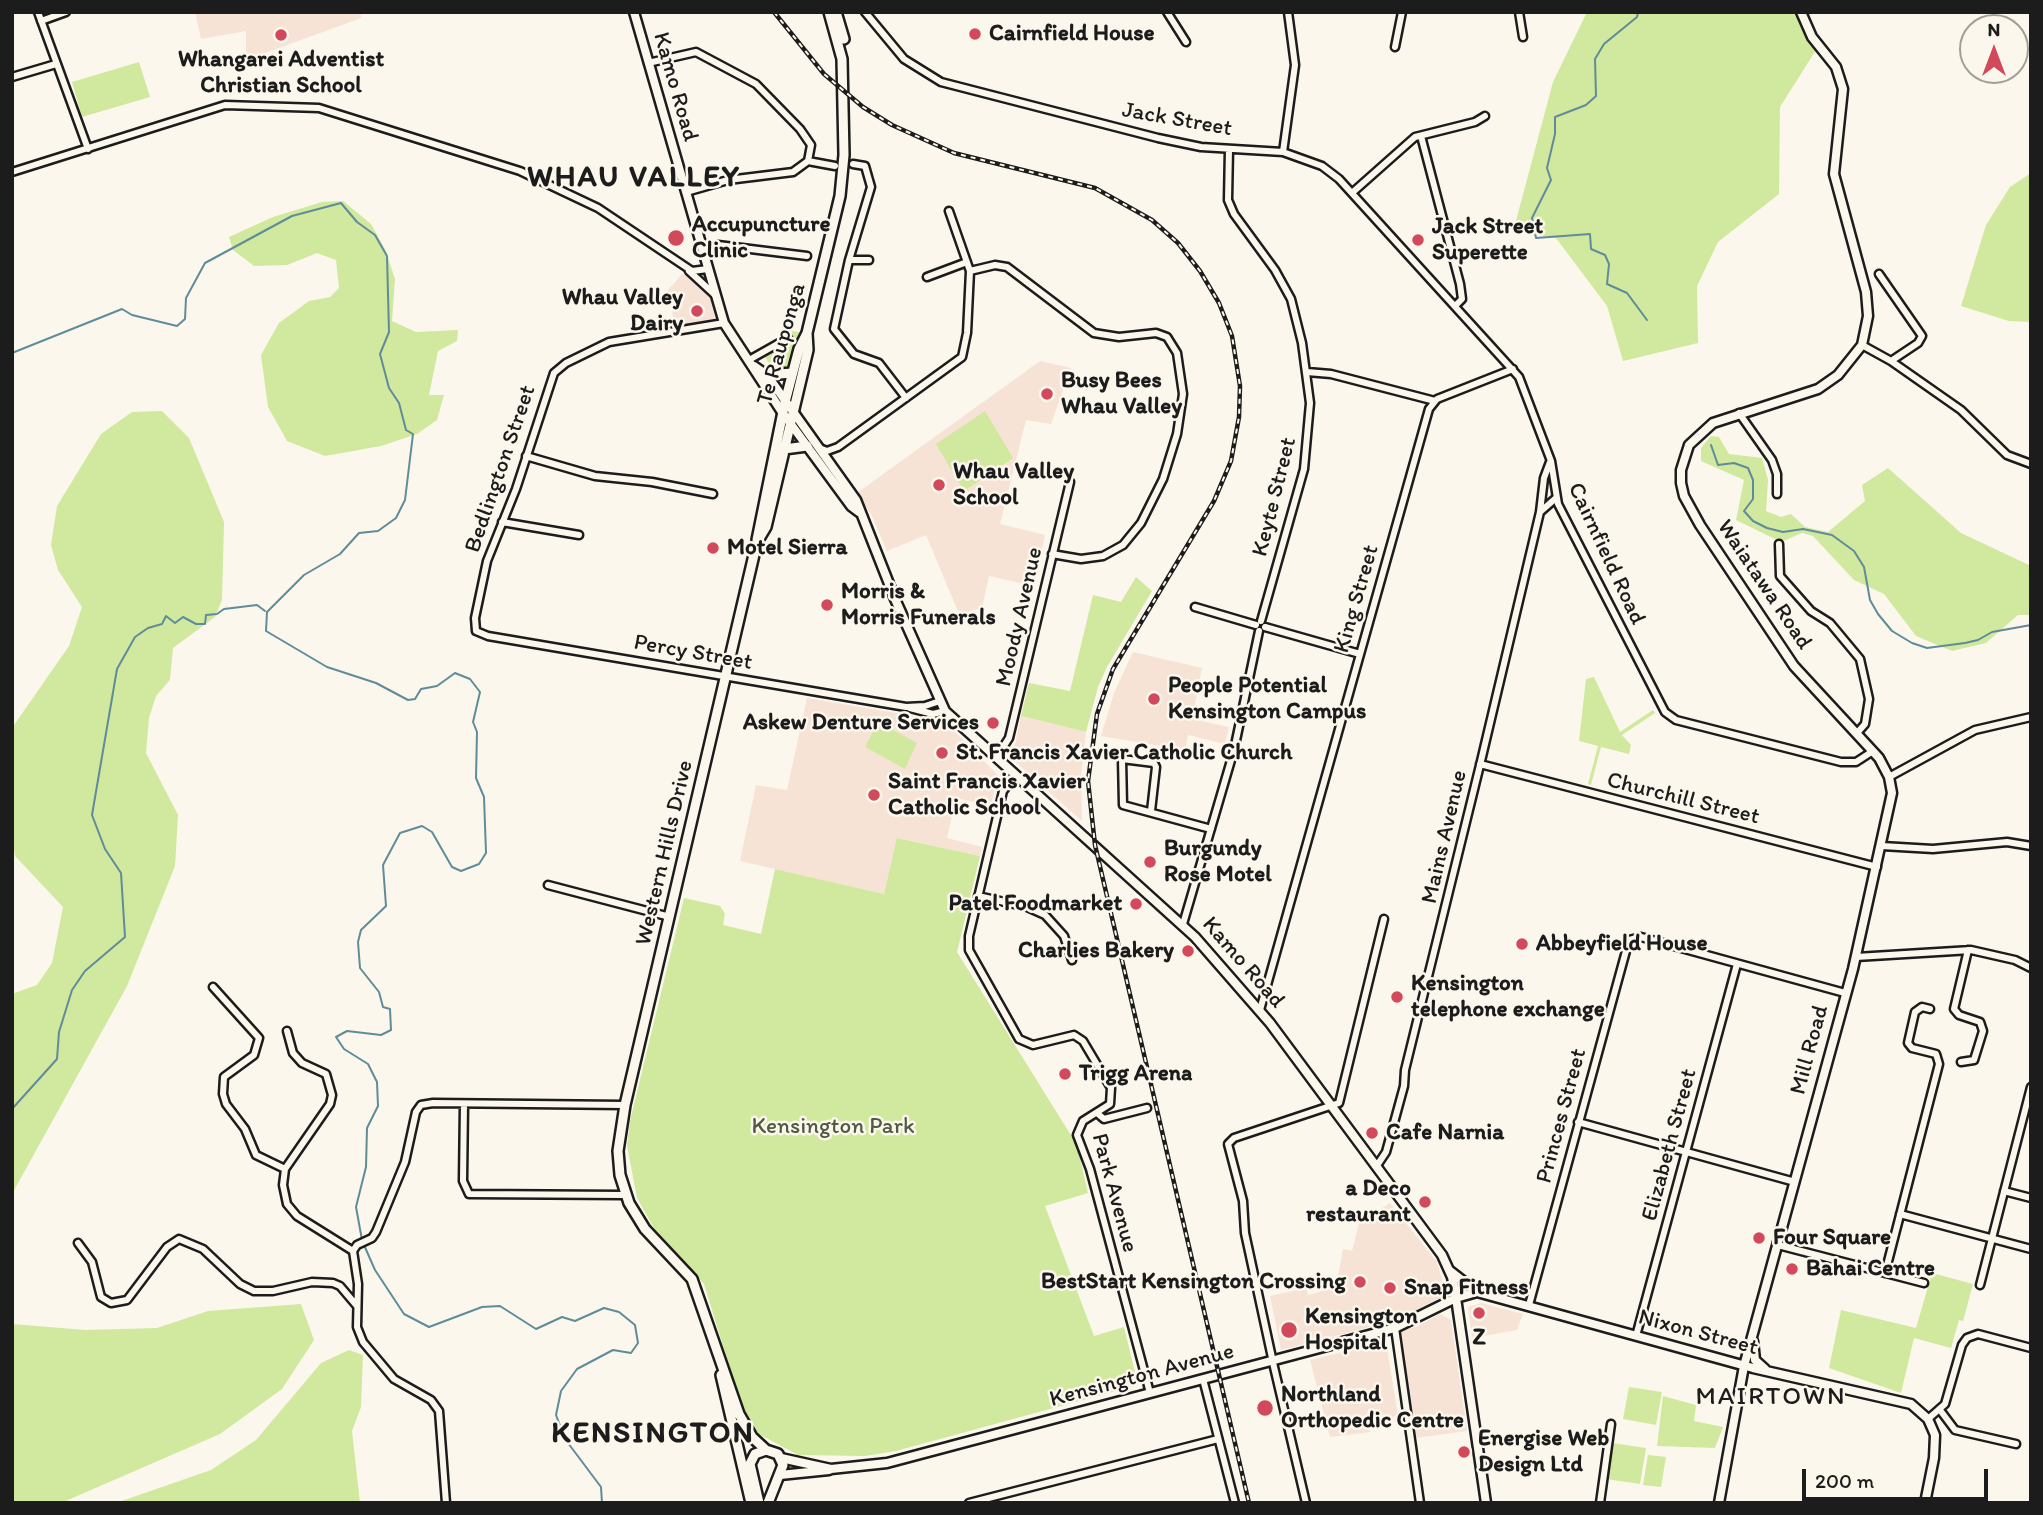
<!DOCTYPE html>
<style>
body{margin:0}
#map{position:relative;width:2043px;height:1515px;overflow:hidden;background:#fbf7ec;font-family:Itim,sans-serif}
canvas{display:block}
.frame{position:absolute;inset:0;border:14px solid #1c1c1c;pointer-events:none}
.north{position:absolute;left:1959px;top:14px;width:70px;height:70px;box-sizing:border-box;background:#fbf7ec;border:2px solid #a29f99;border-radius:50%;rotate:0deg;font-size:19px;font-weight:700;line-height:28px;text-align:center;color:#1c1c1c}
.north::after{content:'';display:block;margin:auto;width:24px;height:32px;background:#d1495b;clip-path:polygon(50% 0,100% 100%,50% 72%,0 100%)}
.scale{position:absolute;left:1802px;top:1469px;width:186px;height:32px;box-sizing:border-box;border:4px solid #1c1c1c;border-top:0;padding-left:9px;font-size:21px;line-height:24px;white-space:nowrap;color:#1c1c1c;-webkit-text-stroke:5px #fbf7ec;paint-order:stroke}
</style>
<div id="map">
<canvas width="2043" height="1515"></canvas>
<div class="frame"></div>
<div class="north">N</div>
<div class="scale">200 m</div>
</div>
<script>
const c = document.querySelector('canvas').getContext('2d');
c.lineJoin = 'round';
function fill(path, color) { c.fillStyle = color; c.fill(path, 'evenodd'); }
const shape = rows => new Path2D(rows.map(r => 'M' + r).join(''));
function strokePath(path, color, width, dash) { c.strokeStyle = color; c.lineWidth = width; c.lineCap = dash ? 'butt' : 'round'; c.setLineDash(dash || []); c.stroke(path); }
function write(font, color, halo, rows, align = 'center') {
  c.font = font + ' Itim,sans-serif'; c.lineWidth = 5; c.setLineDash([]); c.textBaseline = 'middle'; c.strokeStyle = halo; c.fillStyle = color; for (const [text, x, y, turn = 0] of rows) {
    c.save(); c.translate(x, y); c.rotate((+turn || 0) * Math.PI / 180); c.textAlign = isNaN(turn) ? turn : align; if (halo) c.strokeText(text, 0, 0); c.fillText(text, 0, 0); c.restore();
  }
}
fill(shape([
 [195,12,360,12,361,18,246,60,246,31,201,39],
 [683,273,709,295,715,316,713,320,675,327,670,300,661,298],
 [1040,361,1071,368,1051,424,1026,420,1000,524,1045,535,1034,586,989,576,982,608,959,614,926,535,887,551,872,516,857,493],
 [1133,652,1202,668,1192,719,1229,727,1225,744,1188,735,1185,750,1101,736,1114,693],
 [807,698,944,721,998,775,991,806,956,798,947,838,982,847,980,856,898,838,884,894,740,861,756,785,787,790],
 [1021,716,1086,732,1081,776,1082,821,1012,759],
 [1390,1203,1437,1262,1446,1295,1401,1319,1281,1350,1270,1296,1306,1288,1308,1295,1336,1287,1343,1249,1352,1251,1359,1223],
 [1481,1303,1523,1314,1517,1330,1472,1338,1468,1307],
 [1440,1314,1451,1320,1467,1431,1415,1438,1397,1331,1416,1327],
 [1377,1344,1387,1348,1398,1416,1370,1421,1370,1432,1330,1437,1310,1360]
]), '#f6e3d5');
fill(shape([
 [1587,12,1800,12,1816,50,1780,107,1779,194,1718,242,1697,286,1698,343,1623,361,1607,306,1556,238,1513,232,1553,82],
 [139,62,150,97,82,117,72,82],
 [2031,173,2031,322,2009,321,1961,306,1986,225,2010,187],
 [343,201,371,224,385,249,395,279,392,321,416,332,458,330,457,341,438,351,429,395,444,395,437,420,417,434,381,446,325,456,287,441,268,407,261,355,279,323,309,301,330,297,339,288,336,260,317,253,287,265,254,266,233,250,229,237,273,217,322,202],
 [792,331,799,332,790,366,786,371,772,369,764,355,778,345,785,346],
 [162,411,189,438,224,522,222,600,215,617,173,648,170,680,156,696,149,718,146,753,178,815,175,866,127,986,12,1194,12,994,37,985,52,963,63,907,15,856,12,835,12,728,69,646,82,607,58,570,51,545,57,506,101,434,132,412],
 [985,411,1013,458,964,491,936,444],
 [1711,436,1719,437,1729,454,1762,458,1768,480,1766,511,1781,517,1791,514,1805,527,1828,532,1865,501,1862,485,1888,468,1961,533,2031,566,2031,615,2018,615,1986,643,1952,651,1916,636,1884,594,1854,580,1813,536,1802,533,1781,542,1736,520,1744,480,1701,461,1701,448],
 [1136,577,1152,591,1107,667,1098,687,1086,732,1021,716,1029,683,1070,691,1093,595,1121,602],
 [1594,677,1620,732,1653,710,1655,713,1622,735,1631,745,1629,754,1601,747,1591,785,1588,784,1598,746,1579,741,1586,679],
 [878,722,917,743,905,769,865,747],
 [897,838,980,856,957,952,1077,1145,1088,1193,1045,1206,1094,1336,1124,1327,1138,1385,896,1451,865,1456,798,1455,759,1434,745,1417,704,1284,654,1228,637,1198,627,1146,630,1121,684,898,720,906,725,914,723,925,761,934,775,869,884,894],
 [1932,1273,1973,1284,1963,1321,1959,1320,1951,1348,1914,1338,1901,1393,1829,1368,1841,1310,1916,1328],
 [301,1304,314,1340,282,1389,220,1434,61,1503,12,1503,12,1324,85,1330,157,1328,208,1311],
 [349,1350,363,1355,361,1407,352,1431,360,1503,116,1503,211,1470,256,1440,321,1363],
 [1629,1387,1662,1392,1656,1425,1623,1419],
 [1663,1396,1696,1405,1694,1421,1723,1427,1715,1448,1657,1446],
 [1612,1443,1646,1448,1640,1484,1606,1479],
 [1648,1455,1666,1457,1661,1487,1643,1485]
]), '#d0e99e');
strokePath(shape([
 [1638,12,1637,17,1604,44,1595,59,1596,96,1586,105,1555,117,1555,134,1547,168,1551,180,1532,218,1536,238,1590,234,1591,249,1605,255,1609,264,1607,284,1627,293,1647,320],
 [12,353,122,309,132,315,177,326,185,319,186,298,205,263,292,216,341,203,357,222,375,235,387,256,389,332,380,354,389,388,399,403,406,430,413,434,405,500,396,518,378,531,359,533,340,554,304,575,267,612,266,631,327,667,376,683,408,700,415,699,421,689,437,686,455,673,470,679,480,692,473,722,477,732,476,778,484,797,486,853,479,864,461,871,452,867,432,832,422,826,400,833,383,865,386,906,361,930,358,942,360,968,379,992,383,1007,390,1009,391,1030,381,1035,347,1031,336,1037,344,1049,368,1064,377,1082,378,1106,367,1128,366,1167,356,1207,362,1240],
 [1711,445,1718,465,1734,463,1748,468,1753,480,1753,499,1744,511,1753,521,1767,528,1783,532,1803,529,1832,535,1854,551,1864,567,1870,600,1878,614,1892,631,1912,643,1927,648,1965,643,1978,640,1992,632,2031,625],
 [12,1109,57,1059,59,1032,72,990,85,971,125,937,121,873,105,849,92,815,117,669,135,637,148,628,162,624,166,616,175,623,183,617,196,624,205,624,206,615,217,614,224,609,257,605,265,611],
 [364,1245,375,1270,404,1314,429,1327,482,1307,500,1306,536,1329,562,1317,575,1321,604,1308,619,1312,635,1325,638,1343,631,1353,613,1350,577,1369,561,1391,556,1415,565,1439,601,1487,602,1503]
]), '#608c9a', 2);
const minor = shape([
 [38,12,88,149],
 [865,12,904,59,941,82,1158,138,1201,147,1283,152,1322,166,1339,179,1519,377,1551,461,1558,504,1665,712,1676,720,1841,762,1856,762,1873,751],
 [1167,12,1186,42],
 [1519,12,1523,37],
 [41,21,66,12],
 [1395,47,1402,12],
 [648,63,696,52,756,84,800,129,811,145,808,161,793,172,728,180,686,192],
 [12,77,56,64],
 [1421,136,1460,284,1462,299,1456,305],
 [1229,149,1228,200,1234,214,1275,270,1291,299,1302,343,1310,403,1304,469,1261,621],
 [1283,152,1295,65,1288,12],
 [808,161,835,166],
 [853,164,865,166,871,187,849,260,834,329,854,354,879,363,906,398],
 [12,172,225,105,319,108,520,171,598,208,692,271,708,269],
 [1353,192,1415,137,1475,122,1485,116],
 [702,248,718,245,807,256],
 [849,260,869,260],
 [689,271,714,294],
 [970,271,995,265,1007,267,1094,333,1119,337,1156,333,1167,337,1177,353,1183,394,1177,434,1163,479,1141,523,1123,545,1103,556,1081,559,1052,554],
 [1879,274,1922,336,1918,343,1891,361],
 [927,277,967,262],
 [724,323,609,342,566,363,554,373,516,489,487,561,475,618,476,631,488,636,906,707,925,706,940,701],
 [1862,345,1891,361,1961,410,2007,455,2031,464],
 [749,360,788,338],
 [1307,372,1331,374,1435,401],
 [1739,413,1772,460,1777,474,1777,494],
 [819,448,827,451,838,447,962,357,967,333,970,271,949,211],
 [526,456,595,476,652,482,713,494],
 [1540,512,1556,498],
 [502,522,579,535],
 [1779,544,1780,576,1811,611,1830,623,1860,659,1869,699,1865,724,1857,733],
 [1195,607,1256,625],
 [1265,627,1360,654],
 [910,708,933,714,945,711],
 [996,758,1009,738,1070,482],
 [1480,764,1877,867],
 [1016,775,1003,791,969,936,969,950,1019,1039,1033,1045,1074,1035,1083,1041,1111,1088,1110,1104,1083,1121,1077,1135,1090,1169,1150,1393],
 [1889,777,1975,730,2031,717],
 [1151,811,1156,767,1154,763,1122,759,1123,805,1211,829],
 [1882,846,1933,849,2007,842,2031,846],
 [548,885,670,917],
 [978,896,1027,907,1045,915,1064,936,1072,960],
 [1183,924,1234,750,1259,631],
 [1856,957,1971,950,2015,960,2031,968],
 [213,987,259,1038,254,1055,224,1077,223,1094,226,1104,245,1129,256,1155,285,1169],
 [1260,1010,1429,409,1437,399,1513,369],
 [287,1031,293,1053,302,1063,326,1074,332,1095,330,1104,285,1169,283,1185,287,1204,297,1216,353,1251],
 [1961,1062,1974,1060,1983,1031,1980,1022,1959,1015,1954,1009,1968,950],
 [464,1104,463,1181,469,1194,625,1195],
 [1097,1113,1104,1119,1147,1108],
 [1578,1122,1795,1182],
 [1376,1167,1386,1152,1404,1086,1405,1070,1481,761,1540,512,1544,478,1550,462],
 [2004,1191,2031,1198],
 [1900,1214,2031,1249],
 [78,1243,92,1262,101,1297,111,1303,127,1300,167,1247,179,1239,203,1249,240,1284,254,1291,273,1291,312,1282,333,1283,340,1286,357,1306],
 [1778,1245,1924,1283],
 [1885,1273,1939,1064,1936,1054,1912,1048,1908,1043,1915,1012,1922,1007,1930,1009],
 [1980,1285,2031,1087],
 [1529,1305,1629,940,1641,937,1845,993],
 [1395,1328,1420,1503],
 [1636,1336,1737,964],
 [1203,1379,1235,1503],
 [1940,1410,1955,1430,2016,1444],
 [1928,1419,1945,1404,1962,1345,1967,1338,1978,1334,2031,1348],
 [446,1503,439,1411,431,1400,394,1379,363,1342,357,1327,358,1284,353,1251,357,1245,372,1238,376,1232,405,1162,416,1112,421,1105,433,1103,625,1105],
 [969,1503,1218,1439],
 [1306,1503,1274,1367,1245,1233,1243,1201,1228,1144,1234,1138,1339,1103,1384,919],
 [1600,1503,1611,1424]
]);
const major = shape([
 [634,12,724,323,782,412,851,506,859,512],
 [754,366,767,375,856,500,895,599,945,711,1195,937,1270,1023,1442,1255,1452,1277,1456,1298,1486,1503],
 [1450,1271,1477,1292],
 [1753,1341,1755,1360,1765,1369],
 [781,1458,831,1469,887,1463,1395,1328,1456,1298,1477,1292,1753,1368,1911,1404,1928,1419,1935,1435,1934,1458,1925,1503],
 [780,1475,829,1470],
 [1719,1503,1744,1366,1853,969,1892,793,1889,777,1879,758,1794,666,1700,525,1684,496,1681,483,1681,470,1689,445,1713,423,1818,389,1838,375,1862,345,1868,316,1866,292,1834,174,1843,89,1836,67,1812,37,1801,12]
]);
const highway = shape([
 [836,12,844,39],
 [767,375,792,373],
 [784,449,807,446],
 [757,540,785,402,799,349,807,333,840,196,844,155,842,59,829,12],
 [721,1375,751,1503],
 [766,1450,752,1437,739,1414,692,1279,645,1229,629,1203,620,1175,618,1151,625,1105,757,542,766,527,808,350,807,333],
 [759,1503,750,1464,755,1454,766,1450,778,1454,783,1465,768,1503]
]);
strokePath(minor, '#1c1c1c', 11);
strokePath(major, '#1c1c1c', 13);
strokePath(highway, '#1c1c1c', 14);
strokePath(minor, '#fbf7ec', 6);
strokePath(major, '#fbf7ec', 8);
strokePath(highway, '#fbf7ec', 9);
const rail = shape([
 [774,12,824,74,863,107,892,125,954,153,1095,188,1152,220,1178,243,1200,271,1219,303,1232,336,1240,386,1239,417,1231,461,1214,501,1113,669,1097,714,1088,781,1095,845,1249,1503]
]);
strokePath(rail, '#1c1c1c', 4.5);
strokePath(rail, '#fbf7ec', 2, [5]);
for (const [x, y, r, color] of [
 [975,34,7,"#d1495b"],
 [281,35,7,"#d1495b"],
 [676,238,9,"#d1495b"],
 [1418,240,7,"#d1495b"],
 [697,311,7,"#d1495b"],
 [1047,394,7,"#d1495b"],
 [939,485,7,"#d1495b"],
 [713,548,7,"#d1495b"],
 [827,605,7,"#d1495b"],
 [1154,699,7,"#d1495b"],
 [993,723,7,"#d1495b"],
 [942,753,7,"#d1495b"],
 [874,795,7,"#d1495b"],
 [1150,862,7,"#d1495b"],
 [1136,904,7,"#d1495b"],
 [1522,944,7,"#d1495b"],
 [1188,951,7,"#d1495b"],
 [1397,997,7,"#d1495b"],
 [1065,1074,7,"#d1495b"],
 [1372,1133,7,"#d1495b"],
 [1425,1202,7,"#d1495b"],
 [1759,1238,7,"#d1495b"],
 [1792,1269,7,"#d1495b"],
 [1360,1282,7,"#d1495b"],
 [1390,1288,7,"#d1495b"],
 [1479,1313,7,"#d1495b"],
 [1289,1330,9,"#d1495b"],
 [1265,1408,9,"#d1495b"],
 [1464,1452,7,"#d1495b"]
]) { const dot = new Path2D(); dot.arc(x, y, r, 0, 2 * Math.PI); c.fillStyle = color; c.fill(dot); strokePath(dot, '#fbf7ec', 2.5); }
write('bold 23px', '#1c1c1c', '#fbf7ec', [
 ["Cairnfield House",989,34],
 ["Whangarei Adventist",281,60,"center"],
 ["Christian School",281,86,"center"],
 ["Accupuncture",692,225],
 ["Clinic",692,251],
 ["Jack Street",1432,227],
 ["Superette",1432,253],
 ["Whau Valley",683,298,"right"],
 ["Dairy",683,324,"right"],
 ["Busy Bees",1061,381],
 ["Whau Valley",1061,407],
 ["Whau Valley",953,472],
 ["School",953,498],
 ["Motel Sierra",727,548],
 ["Morris &",841,592],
 ["Morris Funerals",841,618],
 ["People Potential",1168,686],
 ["Kensington Campus",1168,712],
 ["Askew Denture Services",979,723,"right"],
 ["St. Francis Xavier Catholic Church",956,753],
 ["Saint Francis Xavier",888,782],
 ["Catholic School",888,808],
 ["Burgundy",1164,849],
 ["Rose Motel",1164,875],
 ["Patel Foodmarket",1122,904,"right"],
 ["Abbeyfield House",1536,944],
 ["Charlies Bakery",1174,951,"right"],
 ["Kensington",1411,984],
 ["telephone exchange",1411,1010],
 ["Trigg Arena",1079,1074],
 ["Cafe Narnia",1386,1133],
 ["a Deco",1411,1189,"right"],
 ["restaurant",1411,1215,"right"],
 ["Four Square",1773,1238],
 ["Bahai Centre",1806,1269],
 ["BestStart Kensington Crossing",1346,1282,"right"],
 ["Snap Fitness",1404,1288],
 ["Kensington",1305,1317],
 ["Hospital",1305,1343],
 ["Z",1479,1338,"center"],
 ["Northland",1281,1395],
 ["Orthopedic Centre",1281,1421],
 ["Energise Web",1478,1439],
 ["Design Ltd",1478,1465]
], 'left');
write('23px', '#1c1c1c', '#fbf7ec', [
 ["Kamo Road",675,87,74],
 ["Jack Street",1177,120,10],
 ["Te Rauponga",782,344,-74],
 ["Bedlington Street",501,469,-71],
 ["Keyte Street",1275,497,-76],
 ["Cairnfield Road",1606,554,65],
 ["Waiatawa Road",1764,585,56],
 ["King Street",1357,599,-74],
 ["Moody Avenue",1020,617,-77],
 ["Percy Street",693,653,10],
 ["Churchill Street",1683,799,14],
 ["Mains Avenue",1445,837,-77],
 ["Western Hills Drive",665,853,-77],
 ["Kamo Road",1243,963,49],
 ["Mill Road",1810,1050,-75],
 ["Princes Street",1562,1116,-75],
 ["Elizabeth Street",1670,1145,-75],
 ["Park Avenue",1114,1193,75],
 ["Nixon Street",1698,1333,15],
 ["Kensington Avenue",1142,1376,-15]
]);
write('23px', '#525a43', '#fbf7ec', [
 ["Kensington Park",833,1127]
]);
c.letterSpacing = '2px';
write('26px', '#1c1c1c', '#fbf7ec', [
 ["MAIRTOWN",1771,1397]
]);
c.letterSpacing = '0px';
c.letterSpacing = '2px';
write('bold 30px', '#1c1c1c', '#fbf7ec', [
 ["WHAU VALLEY",634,178],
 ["KENSINGTON",653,1434]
]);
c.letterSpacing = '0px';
</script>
